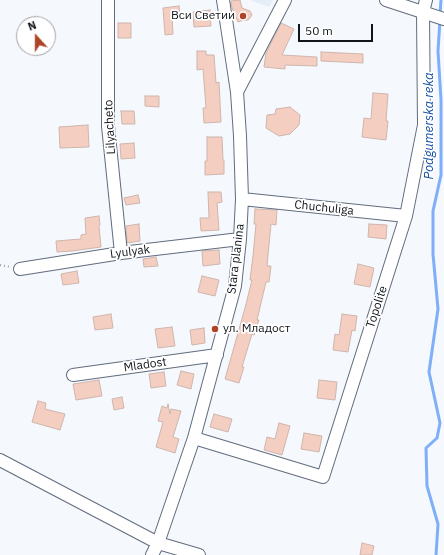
<!DOCTYPE html>
<meta charset="utf-8">
<style>
body{margin:0}
#map{position:relative;width:444px;height:555px;overflow:hidden;background:#f5f8fc;font-family:"IBM Plex Sans",sans-serif}
canvas{display:block}
.north{position:absolute;left:16px;top:16px;width:40px;height:40px;box-sizing:border-box;background:#fff;border:1px solid #9fa1a4;border-radius:50%;rotate:339deg;font-size:11px;font-weight:700;line-height:16px;text-align:center;color:#10151b}
.north::after{content:'';display:block;margin:auto;width:14px;height:18px;background:#ac4425;clip-path:polygon(50% 0,100% 100%,50% 72%,0 100%)}
.scale{position:absolute;left:298px;top:24px;width:75px;height:18px;box-sizing:border-box;border:2px solid #10151b;border-top:0;padding-left:5px;font-size:12px;line-height:14px;white-space:nowrap;color:#10151b;-webkit-text-stroke:3px #fff;paint-order:stroke}
</style>
<div id="map">
<canvas width="444" height="555"></canvas>
<div class="north">N</div>
<div class="scale">50 m</div>
</div>
<script>
const c = document.querySelector('canvas').getContext('2d');
c.lineJoin = 'round';
function fill(path, color) { c.fillStyle = color; c.fill(path, 'evenodd'); }
const shape = rows => new Path2D(rows.map(r => 'M' + r).join(''));
function strokePath(path, color, width, dash) { c.strokeStyle = color; c.lineWidth = width; c.lineCap = dash ? 'butt' : 'round'; c.setLineDash(dash || []); c.stroke(path); }
function write(font, color, halo, rows, align = 'center') {
  c.font = font + ' "IBM Plex Sans",sans-serif'; c.lineWidth = 3.5; c.setLineDash([]); c.textBaseline = 'middle'; c.strokeStyle = halo; c.fillStyle = color; for (const [text, x, y, turn = 0] of rows) {
    c.save(); c.translate(x, y); c.rotate((+turn || 0) * Math.PI / 180); c.textAlign = isNaN(turn) ? turn : align; if (halo) c.strokeText(text, 0, 0); c.fillText(text, 0, 0); c.restore();
  }
}
fill(shape([
 [250,0,273,0,269,7]
]), '#e5edf7');
strokePath(shape([
 [440,14,441,0],
 [436,555,438,524,427,486,426,448,437,438,440,423,429,372,438,309,433,254,433,211,441,175,441,100,438,51,440,20]
]), '#7eaff8', 3);
const building = shape([
 [240,0,242,8,250,11,252,15,250,18,248,20,244,20,238,22,232,8,231,1,240,0],
 [179,6,180,15,172,16,173,34,165,35,163,8,179,6],
 [210,10,211,26,194,27,193,12,210,10],
 [118,23,131,23,131,38,118,38,118,23],
 [281,23,294,29,282,55,317,57,317,66,285,65,285,69,264,67,266,53,281,23],
 [197,51,206,51,206,55,214,55,216,83,219,82,221,122,204,123,203,108,206,108,203,69,197,70,197,51],
 [321,52,363,54,363,63,321,61,321,52],
 [373,93,388,94,386,121,388,121,386,140,362,137,364,118,371,119,373,93],
 [145,96,159,96,159,107,145,106,145,96],
 [290,107,300,115,299,125,290,134,279,136,266,128,267,115,275,114,276,109,290,107],
 [121,111,134,111,135,124,122,124,121,111],
 [88,125,89,147,60,148,59,127,88,125],
 [207,137,222,137,223,160,224,160,224,174,205,175,205,161,207,161,207,137],
 [134,143,135,158,121,159,120,144,134,143],
 [208,192,221,192,222,202,217,203,219,230,201,231,200,218,209,218,208,192],
 [138,195,140,203,126,205,124,198,138,195],
 [255,209,277,210,276,225,271,224,267,266,271,266,269,282,266,282,257,320,259,320,254,335,252,334,242,367,244,367,239,383,225,379,245,308,252,280,250,280,253,256,256,224,254,224,255,209],
 [99,216,100,225,99,226,101,247,72,251,57,252,56,241,81,239,81,235,86,234,85,218,99,216],
 [139,224,140,241,127,243,126,226,139,224],
 [369,224,387,225,386,239,368,237,369,224],
 [219,250,220,264,203,266,202,251,219,250],
 [156,257,158,266,144,267,143,259,156,257],
 [358,264,374,268,370,287,354,284,358,264],
 [77,271,79,283,63,285,61,274,77,271],
 [202,276,219,280,215,296,198,292,202,276],
 [111,314,113,328,95,330,93,317,111,314],
 [342,314,357,316,355,331,352,330,348,352,333,350,335,334,339,335,342,314],
 [172,327,175,346,158,348,155,329,172,327],
 [204,328,205,343,192,345,190,330,204,328],
 [181,371,194,374,191,389,177,385,181,371],
 [164,372,166,386,151,388,149,374,164,372],
 [99,380,102,396,76,400,73,384,99,380],
 [319,380,337,382,335,400,317,398,319,380],
 [122,397,124,408,114,410,112,399,122,397],
 [38,401,46,403,45,409,65,414,60,430,32,422,38,401],
 [168,404,170,414,171,409,181,411,173,437,179,439,175,453,156,447,163,422,158,421,162,406,167,408,168,404],
 [214,414,232,419,228,432,210,427,214,414],
 [279,423,290,426,282,455,264,450,267,437,275,439,279,423],
 [304,433,322,436,319,452,301,449,304,433],
 [362,543,374,546,372,555,360,555,362,543]
]);
fill(building, '#f5cec2');
strokePath(building, '#ceb5ad', 1);
const minor = shape([
 [108,0,108,126,121,253],
 [386,0,444,19],
 [237,92,285,0],
 [242,199,406,216],
 [20,269,121,253,240,239],
 [73,375,217,355],
 [194,438,323,477,406,216,424,125,423,12,426,0],
 [0,460,158,543,199,555],
 [152,555,158,543,194,438,235,286,240,239,242,199,240,136,237,92,223,0]
]);
strokePath(minor, '#616c7e', 14);
strokePath(shape([
 [0,265,11,267]
]), '#989ca1', 2, [1, 3]);
strokePath(minor, '#fff', 12);
for (const [x, y, r, color] of [
 [243,16,4,"#ac4425"],
 [215,329,4,"#ac4425"]
]) { const dot = new Path2D(); dot.arc(x, y, r, 0, 2 * Math.PI); c.fillStyle = color; c.fill(dot); strokePath(dot, '#fff', 1.5); }
write('12px', '#10151b', '#fff', [
 ["Вси Светии",235,16],
 ["ул. Младост",223,329,"left"]
], 'right');
write('12px', '#10151b', '#fff', [
 ["Lilyacheto",110,127,-93],
 ["Chuchuliga",324,208,6],
 ["Lyulyak",130,252,-7],
 ["Stara planina",236,259,-83],
 ["Topolite",377,307,-72],
 ["Mladost",145,365,-8]
]);
write('italic 13px', '#1351a4', '#fff', [
 ["Podgumerska reka",429,126,-90]
]);
</script>
